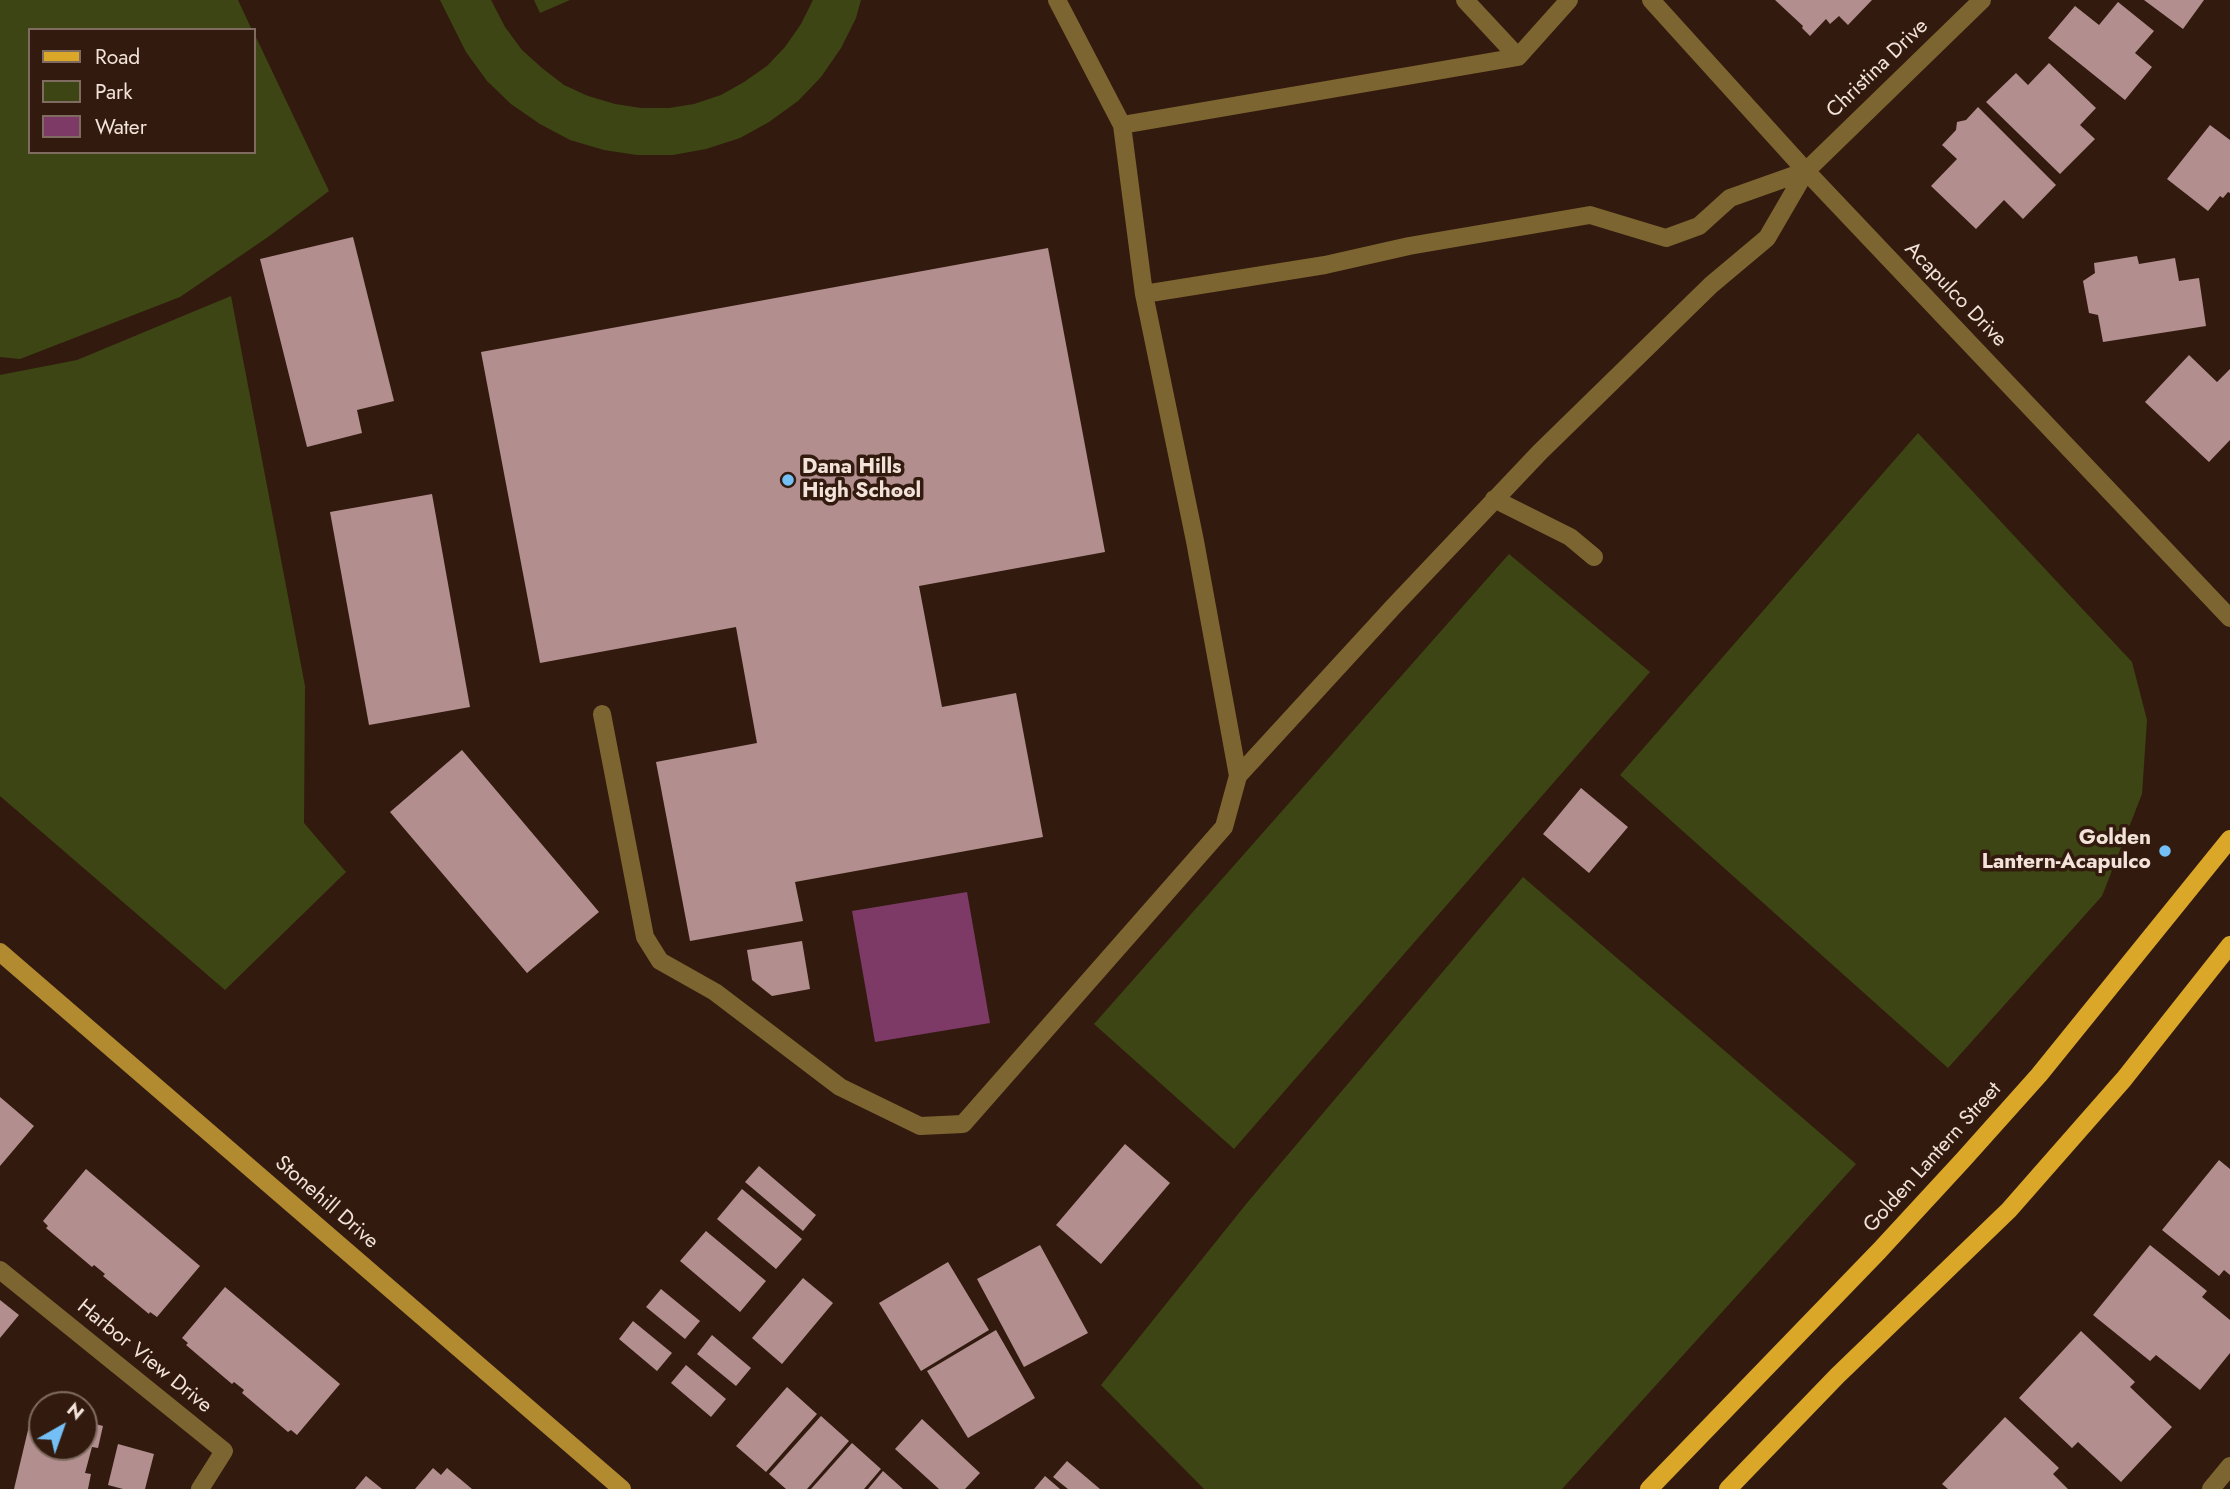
<!DOCTYPE html>
<style>
body{margin:0}
#map{position:relative;width:2230px;height:1489px;overflow:hidden;background:#321b0e;font-family:Jost,sans-serif}
canvas{display:block}
.legend{position:absolute;left:28px;top:28px;width:228px;height:126px;box-sizing:border-box;background:#321b0e;border:2px solid #7f6b5f;margin:0;padding:9px 12px;list-style:none;font-size:21px;color:#f2e2d9}
.legend li{display:flex;align-items:center;gap:14px;height:35px}
.legend b{width:35px;border:2px solid #7f6b5f}
.north{position:absolute;left:28px;top:1391px;width:70px;height:70px;box-sizing:border-box;background:#321b0e;border:2px solid #7f6b5f;border-radius:50%;rotate:40deg;font-size:19px;font-weight:700;line-height:28px;text-align:center;color:#f2e2d9}
.north::after{content:'';display:block;margin:auto;width:24px;height:32px;background:#74c0f6;clip-path:polygon(50% 0,100% 100%,50% 72%,0 100%)}
</style>
<div id="map">
<canvas width="2230" height="1489"></canvas>
<ul class="legend">
<li><b style="height:9px;background:#dba728"></b>Road</li>
<li><b style="height:19px;background:#3d4514"></b>Park</li>
<li><b style="height:19px;background:#7e3a67"></b>Water</li>
</ul>
<div class="north">N</div>
</div>
<script>
const c = document.querySelector('canvas').getContext('2d');
c.lineJoin = 'round';
function fill(path, color) { c.fillStyle = color; c.fill(path, 'evenodd'); }
const shape = rows => new Path2D(rows.map(r => 'M' + r).join(''));
function strokePath(path, color, width, dash) { c.strokeStyle = color; c.lineWidth = width; c.lineCap = dash ? 'butt' : 'round'; c.setLineDash(dash || []); c.stroke(path); }
function write(font, color, halo, rows, align = 'center') {
  c.font = font + ' Jost,sans-serif'; c.lineWidth = 7; c.setLineDash([]); c.textBaseline = 'middle'; c.strokeStyle = halo; c.fillStyle = color; for (const [text, x, y, turn = 0] of rows) {
    c.save(); c.translate(x, y); c.rotate((+turn || 0) * Math.PI / 180); c.textAlign = isNaN(turn) ? turn : align; if (halo) c.strokeText(text, 0, 0); c.fillText(text, 0, 0); c.restore();
  }
}
fill(shape([
 [0,0,238,0,252,30,30,30,30,152,254,152,254,33,329,191,268,237,180,297,20,359,0,357],
 [440,0,491,0,505,27,522,50,542,68,564,85,588,96,615,104,641,108,669,108,694,104,721,95,744,82,767,66,785,47,801,24,813,0,861,0,856,18,841,48,821,77,798,101,769,122,740,138,706,149,673,155,637,155,604,150,570,140,540,124,511,104,487,81,466,52],
 [534,0,570,0,540,13],
 [231,296,305,686,304,823,346,872,225,990,0,796,0,375,77,360],
 [1918,433,2132,662,2147,720,2142,794,2102,896,1948,1068,1620,775],
 [1509,554,1650,672,1234,1149,1094,1024],
 [1523,877,1856,1164,1562,1489,1204,1489,1101,1385,1247,1203]
]), '#3d4514');
fill(shape([
 [967,892,990,1023,875,1042,852,911]
]), '#7e3a67');
fill(shape([
 [1775,0,1872,0,1848,25,1839,16,1830,24,1826,19,1810,36,1802,28,1803,26],
 [2144,0,2204,0,2183,29],
 [2118,2,2154,31,2135,53,2152,67,2125,100,2048,38,2075,6,2099,25],
 [2049,63,2096,108,2080,125,2095,139,2060,174,1986,102,2016,73,2028,85],
 [1978,107,2056,185,2023,219,2004,200,1976,229,1931,186,1957,159,1942,145,1956,130,1957,122,1966,120],
 [2210,125,2230,140,2230,193,2228,192,2223,198,2220,196,2208,211,2167,179],
 [353,237,394,401,357,410,362,433,307,447,260,259],
 [1048,248,1105,552,919,586,942,707,1016,693,1043,837,795,882,803,921,690,941,656,762,757,743,736,627,540,663,481,352],
 [2137,256,2139,264,2175,258,2179,281,2199,278,2206,326,2103,342,2098,315,2089,313,2083,281,2095,273,2094,263],
 [2189,355,2217,382,2230,369,2230,440,2209,462,2145,402],
 [432,494,470,707,369,725,330,512],
 [462,750,599,912,527,973,390,812],
 [1581,788,1628,827,1589,873,1543,834],
 [802,941,810,989,772,996,752,980,747,950],
 [0,1097,34,1126,0,1166],
 [1125,1144,1170,1183,1101,1264,1056,1225],
 [2219,1160,2230,1169,2230,1275,2224,1270,2219,1276,2162,1230],
 [759,1166,816,1215,803,1231,745,1182],
 [86,1169,200,1266,157,1317,150,1312,149,1314,103,1276,105,1274,94,1265,92,1267,46,1228,48,1226,43,1221],
 [742,1189,802,1239,776,1269,717,1219],
 [706,1231,766,1281,740,1312,680,1261],
 [1040,1245,1088,1333,1024,1367,977,1279],
 [2150,1245,2207,1291,2202,1297,2230,1320,2230,1353,2200,1390,2156,1355,2150,1361,2093,1315],
 [948,1262,989,1330,921,1371,879,1303],
 [803,1278,833,1303,782,1364,752,1338],
 [225,1287,340,1384,297,1435,291,1430,288,1432,242,1393,244,1390,234,1382,232,1384,186,1345,188,1343,182,1338],
 [661,1289,700,1321,685,1339,646,1307],
 [0,1300,19,1315,0,1338],
 [633,1321,672,1353,657,1371,619,1339],
 [996,1330,1035,1398,968,1438,927,1371],
 [2081,1331,2135,1382,2130,1387,2172,1427,2121,1482,2078,1442,2072,1448,2019,1398],
 [712,1335,751,1368,736,1386,697,1354],
 [686,1365,726,1399,711,1417,671,1383],
 [787,1387,817,1414,766,1472,736,1446],
 [33,1409,42,1411,42,1447,84,1447,84,1421,103,1426,98,1448,92,1447,85,1473,91,1474,88,1489,14,1489],
 [821,1416,849,1441,807,1489,786,1489,769,1474],
 [2005,1417,2059,1468,2053,1474,2068,1489,1948,1489,1942,1484],
 [922,1419,980,1473,965,1489,939,1489,895,1449],
 [852,1443,881,1469,864,1489,811,1489],
 [118,1444,154,1454,145,1489,123,1489,108,1485],
 [1067,1461,1100,1489,1068,1489,1053,1477],
 [433,1468,441,1475,447,1468,472,1489,415,1489],
 [883,1471,903,1489,868,1489],
 [366,1476,382,1489,355,1489],
 [1045,1476,1060,1489,1034,1489]
]), '#b28e8f');
strokePath(shape([
 [1057,0,1122,125,1518,57,1569,0],
 [1465,0,1518,57],
 [1144,294,1325,265,1409,246,1590,215,1666,238,1699,226,1730,198,1806,171],
 [1494,499,1570,537,1594,557],
 [602,714,645,937,660,961,715,992,840,1087,920,1126,963,1124,1224,827,1238,776,1195,541,1144,294,1122,125],
 [1238,776,1394,606,1540,452,1711,285,1767,238,1806,171]
]), '#7d6531', 18);
strokePath(shape([
 [1806,171,1982,0],
 [0,1270,224,1451,200,1489],
 [2211,1489,2230,1466]
]), '#7d6531', 18);
strokePath(shape([
 [1651,0,1806,171,2230,618]
]), '#7d6531', 18);
strokePath(shape([
 [0,952,622,1489]
]), '#b28a30', 18);
strokePath(shape([
 [1649,1489,1879,1251,1963,1160,2039,1075,2230,839],
 [1728,1489,1837,1376,2009,1210,2124,1079,2230,945]
]), '#dba728', 18);
for (const [x, y, r, color] of [
 [788,480,7,"#74c0f6"],
 [2165,851,7,"#74c0f6"]
]) { const dot = new Path2D(); dot.arc(x, y, r, 0, 2 * Math.PI); c.fillStyle = color; c.fill(dot); strokePath(dot, '#321b0e', 2.5); }
write('21px', '#f2e2d9', '#321b0e', [
 ["Christina Drive",1878,69,-44],
 ["Acapulco Drive",1955,295,46],
 ["Golden Lantern Street",1933,1158,-48],
 ["Stonehill Drive",326,1203,41],
 ["Harbor View Drive",144,1357,39]
]);
write('bold 21px', '#f2e2d9', '#321b0e', [
 ["Dana Hills",802,468],
 ["High School",802,492],
 ["Golden",2151,839,"right"],
 ["Lantern-Acapulco",2151,863,"right"]
], 'left');
</script>
